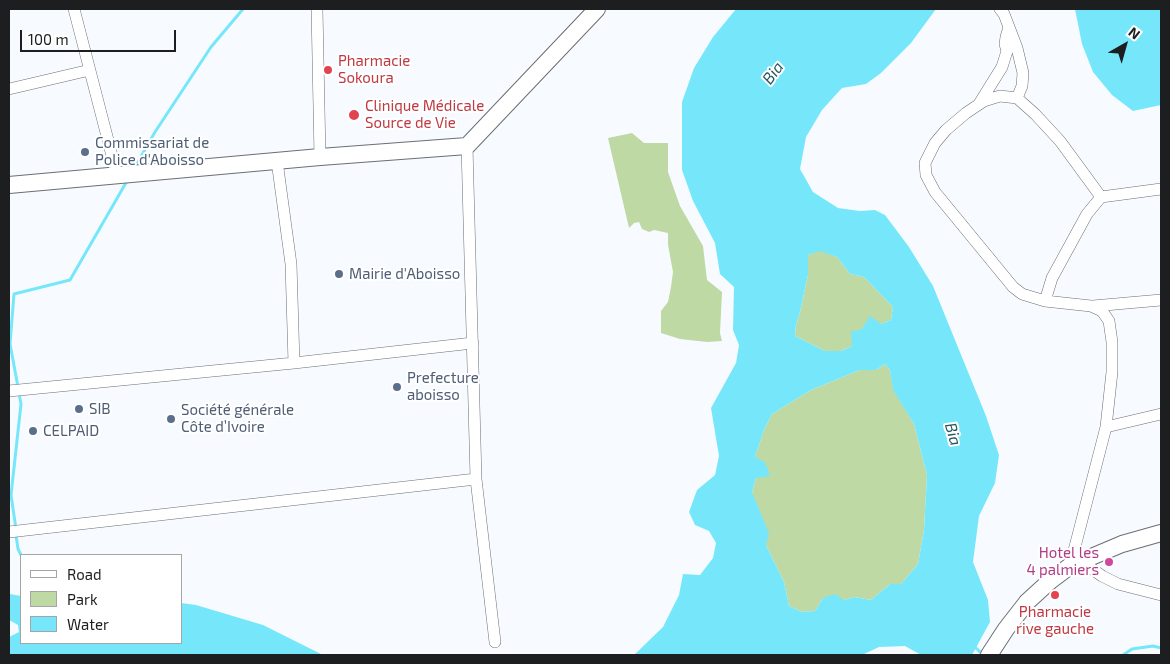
<!DOCTYPE html>
<meta charset="utf-8">
<style>
body{margin:0}
#map{position:relative;width:1170px;height:664px;overflow:hidden;background:#f7fbff;font-family:"Exo 2",sans-serif}
canvas{display:block}
.frame{position:absolute;inset:0;border:10px solid #1c1e20;pointer-events:none}
.legend{position:absolute;left:20px;top:554px;width:162px;height:90px;box-sizing:border-box;background:#fff;border:1px solid #a4a5a6;margin:0;padding:6px 9px;list-style:none;font-size:15px;color:#1c1e20}
.legend li{display:flex;align-items:center;gap:10px;height:25px}
.legend b{width:25px;border:1px solid #a4a5a6}
.north{position:absolute;left:1100px;top:20px;width:50px;height:50px;-webkit-text-stroke:4px #fff;paint-order:stroke;rotate:38deg;font-size:14px;font-weight:700;line-height:20px;text-align:center;color:#1c1e20}
.north::after{content:'';display:block;margin:auto;width:18px;height:22px;background:#1c1e20;clip-path:polygon(50% 0,100% 100%,50% 72%,0 100%)}
.scale{position:absolute;left:20px;top:30px;width:156px;height:22px;box-sizing:border-box;border:2px solid #1c1e20;border-top:0;padding-left:6px;font-size:15px;line-height:18px;white-space:nowrap;color:#1c1e20;-webkit-text-stroke:4px #fff;paint-order:stroke}
</style>
<div id="map">
<canvas width="1170" height="664"></canvas>
<div class="frame"></div>
<ul class="legend">
<li><b style="height:6px;background:#fff"></b>Road</li>
<li><b style="height:14px;background:#bed9a4"></b>Park</li>
<li><b style="height:14px;background:#76e7fb"></b>Water</li>
</ul>
<div class="north">N</div>
<div class="scale">100 m</div>
</div>
<script>
const c = document.querySelector('canvas').getContext('2d');
c.lineJoin = 'round';
function fill(path, color) { c.fillStyle = color; c.fill(path, 'evenodd'); }
const shape = rows => new Path2D(rows.map(r => 'M' + r).join(''));
function strokePath(path, color, width, dash) { c.strokeStyle = color; c.lineWidth = width; c.lineCap = dash ? 'butt' : 'round'; c.setLineDash(dash || []); c.stroke(path); }
function write(font, color, halo, rows, align = 'center') {
  c.font = font + ' "Exo 2",sans-serif'; c.lineWidth = 4; c.setLineDash([]); c.textBaseline = 'middle'; c.strokeStyle = halo; c.fillStyle = color; for (const [text, x, y, turn = 0] of rows) {
    c.save(); c.translate(x, y); c.rotate((+turn || 0) * Math.PI / 180); c.textAlign = isNaN(turn) ? turn : align; if (halo) c.strokeText(text, 0, 0); c.fillText(text, 0, 0); c.restore();
  }
}
fill(shape([
 [632,133,644,143,668,143,668,172,680,206,703,246,707,280,722,292,720,333,722,341,707,342,680,339,661,333,661,311,668,302,671,287,673,272,668,245,668,233,654,230,649,232,642,229,639,222,634,223,629,228,608,138],
 [820,250,837,257,850,274,864,277,893,307,891,320,881,324,862,329,852,346,841,351,825,351,795,336,796,325,800,312,808,275,808,255],
 [885,364,890,370,894,390,914,424,927,475,924,530,918,564,901,584,890,584,871,600,855,597,844,600,823,598,815,611,802,612,789,606,784,582,766,545,752,492,756,478,755,457,764,430,772,414,811,390,860,370,876,370]
]), '#bed9a4');
fill(shape([
 [736,9,936,9,911,43,881,73,866,84,842,88,822,110,806,137,800,169,813,192,838,208,860,211,875,210,885,215,909,247,933,286,986,416,999,455,995,483,979,516,973,562,988,600,990,622,972,655,921,655,905,646,879,647,862,655,634,655,663,627,679,595,683,574,700,575,713,558,716,543,709,531,695,525,689,512,697,490,715,475,719,456,711,408,736,363,739,345,733,330,734,287,720,274,715,243,693,201,682,170,682,102,694,68,713,37],
 [820,251,837,257,850,274,864,277,893,307,891,320,881,324,870,316,862,329,851,332,852,346,841,351,825,351,795,336,796,325,800,312,808,275,808,255],
 [885,364,890,370,893,390,914,424,927,475,924,530,918,564,901,584,890,584,871,600,855,597,844,600,835,594,823,598,815,611,802,612,789,606,784,582,766,545,769,533,752,492,756,478,770,476,765,462,755,457,764,430,772,414,811,390,860,370,876,370],
 [1075,9,1161,9,1161,105,1133,111,1112,95,1093,72,1082,44],
 [10,594,21,596,21,643,181,643,181,603,196,605,263,625,323,655,9,655,9,637,19,632,18,625,9,620,9,595]
]), '#76e7fb');
strokePath(shape([
 [134,169,155,132,211,47,243,9],
 [18,387,10,344,14,294,70,280,127,181],
 [16,529,11,495,21,404,19,393],
 [16,535,18,549,21,555],
 [973,645,983,655],
 [1123,655,1132,649,1153,646,1161,648]
]), '#76e7fb', 3);
const street = shape([
 [74,9,117,175],
 [317,9,320,157],
 [1000,9,1004,14,1017,48,1023,73,1022,86,1017,98],
 [9,89,90,70],
 [979,104,1002,67,1007,51,1005,44,1006,37,1009,27],
 [467,146,476,479,495,642],
 [277,161,291,264,294,363],
 [1045,301,1052,278,1087,214,1101,197],
 [1093,306,1161,300],
 [9,391,294,363,473,343],
 [1106,427,1161,414],
 [9,532,476,479],
 [1081,561,1102,576,1118,584,1161,595],
 [1070,566,1106,427,1112,372,1112,342,1109,321,1102,311,1091,306,1045,301,1022,294,1013,287,935,192,926,175,925,163,935,143,946,130,966,113,984,101,1000,96,1017,98,1035,114,1060,141,1101,197,1161,189]
]);
const secondary = shape([
 [9,185,320,157,467,146,597,9],
 [989,655,1006,629,1027,602,1050,581,1070,566,1122,544,1161,533]
]);
strokePath(street, '#6a6f74', 12);
strokePath(secondary, '#6a6f74', 18);
strokePath(street, '#fff', 11);
strokePath(secondary, '#fff', 16);
for (const [x, y, r, color] of [
 [328,70,5,"#e0444e"],
 [354,115,6,"#e0444e"],
 [85,152,5,"#5c6f8a"],
 [339,274,5,"#5c6f8a"],
 [397,387,5,"#5c6f8a"],
 [79,409,5,"#5c6f8a"],
 [171,419,5,"#5c6f8a"],
 [33,431,5,"#5c6f8a"],
 [1109,562,5,"#d1479c"],
 [1055,595,5,"#e0444e"]
]) { const dot = new Path2D(); dot.arc(x, y, r, 0, 2 * Math.PI); c.fillStyle = color; c.fill(dot); strokePath(dot, '#fff', 2); }
write('15px', '#be3a42', '#fff', [
 ["Pharmacie",338,61],
 ["Sokoura",338,78],
 ["Clinique Médicale",365,106],
 ["Source de Vie",365,123],
 ["Pharmacie",1055,612,"center"],
 ["rive gauche",1055,629,"center"]
], 'left');
write('15px', '#4e5e75', '#fff', [
 ["Commissariat de",95,143],
 ["Police d'Aboisso",95,160],
 ["Mairie d'Aboisso",349,274],
 ["Prefecture",407,378],
 ["aboisso",407,395],
 ["SIB",89,409],
 ["Société générale",181,410],
 ["Côte d’Ivoire",181,427],
 ["CELPAID",43,431]
], 'left');
write('15px', '#b23c85', '#fff', [
 ["Hotel les",1099,553],
 ["4 palmiers",1099,570]
], 'right');
write('italic 16px', '#265860', '#fff', [
 ["Bia",773,73,-53],
 ["Bia",953,434,74]
]);
</script>
